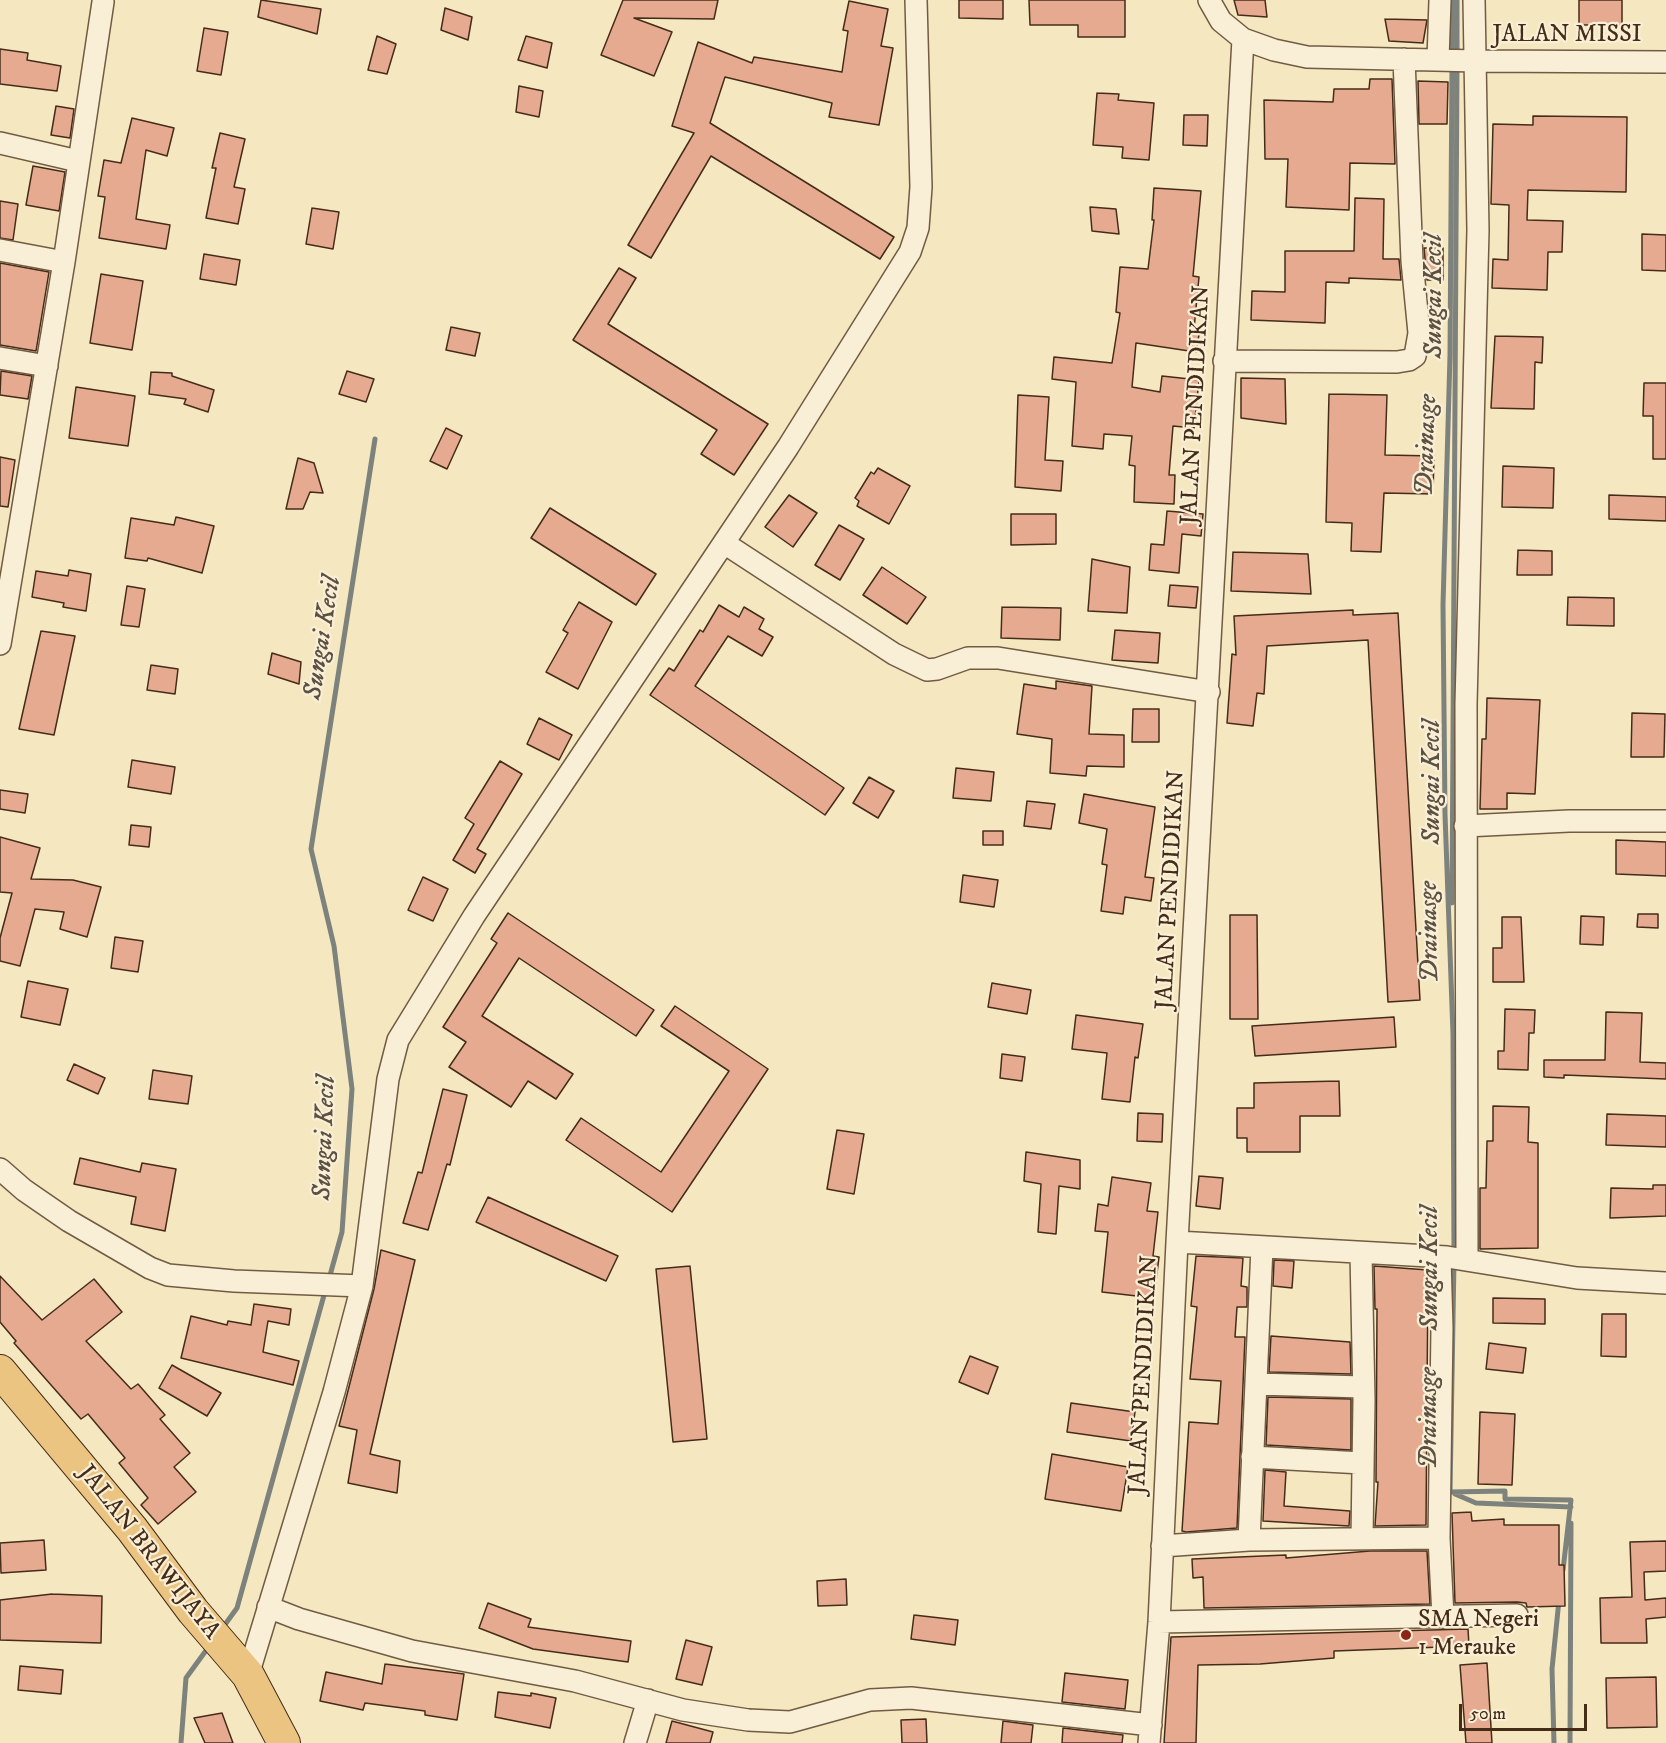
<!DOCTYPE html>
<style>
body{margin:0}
#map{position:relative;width:1666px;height:1743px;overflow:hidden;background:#f5e7c0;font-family:"IM FELL DW Pica",serif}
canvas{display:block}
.scale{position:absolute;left:1459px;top:1704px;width:128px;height:27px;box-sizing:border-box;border:3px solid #452c19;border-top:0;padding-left:8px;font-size:18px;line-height:21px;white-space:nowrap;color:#452c19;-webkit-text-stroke:4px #f8efd6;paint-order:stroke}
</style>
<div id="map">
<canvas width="1666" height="1743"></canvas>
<div class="scale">50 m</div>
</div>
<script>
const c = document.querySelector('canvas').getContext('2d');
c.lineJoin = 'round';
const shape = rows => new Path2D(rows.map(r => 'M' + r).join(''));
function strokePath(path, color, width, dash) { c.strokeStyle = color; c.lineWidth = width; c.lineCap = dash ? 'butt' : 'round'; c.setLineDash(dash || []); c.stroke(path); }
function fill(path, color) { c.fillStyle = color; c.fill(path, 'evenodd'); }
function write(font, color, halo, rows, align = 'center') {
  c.font = font + ' "IM FELL DW Pica",serif'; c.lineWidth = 4.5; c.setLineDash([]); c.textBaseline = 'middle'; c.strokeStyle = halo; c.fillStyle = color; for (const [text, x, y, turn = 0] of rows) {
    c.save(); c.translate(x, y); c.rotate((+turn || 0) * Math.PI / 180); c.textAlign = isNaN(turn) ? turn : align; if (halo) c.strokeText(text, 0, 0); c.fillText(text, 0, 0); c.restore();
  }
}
strokePath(shape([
 [1452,55,1453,0],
 [1457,57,1457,0],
 [1452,65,1450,355,1443,605,1445,814,1453,1034,1454,1252],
 [1452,903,1457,66],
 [1454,1261,1450,1492,1505,1491,1505,1499,1571,1500,1563,1570],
 [329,1279,342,1232,352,1089,334,946,311,849,375,439],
 [1455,1494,1476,1503,1571,1507],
 [221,1630,237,1608,326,1288],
 [181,1743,186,1678,210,1645],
 [1554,1743,1552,1669,1559,1600],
 [1570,1743,1571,1523]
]), '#7d827c', 5);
const building = shape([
 [261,0,321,9,317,34,258,17,261,0],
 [623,0,718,0,714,19,634,18,672,32,654,76,601,55,623,0],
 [959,0,1003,0,1003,19,959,18,959,0],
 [1029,0,1125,0,1125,37,1078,37,1078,25,1030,25,1029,0],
 [1234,0,1265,0,1267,17,1238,15,1234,0],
 [1579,0,1622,0,1622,25,1579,25,1579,0],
 [849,1,888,9,881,46,893,48,879,125,829,117,832,103,725,77,710,123,894,237,880,259,711,156,651,258,628,245,694,133,672,126,698,42,752,63,754,57,842,72,848,31,843,30,849,1],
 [445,8,472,17,468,40,441,30,445,8],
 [1385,19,1427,20,1423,43,1389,41,1385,19],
 [204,28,228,32,221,75,197,71,204,28],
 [377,36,396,44,387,74,368,70,377,36],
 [526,36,552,43,547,68,518,60,526,36],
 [0,49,28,53,27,60,61,66,57,91,0,84,0,49],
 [1370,79,1392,79,1395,164,1350,163,1349,210,1286,207,1288,159,1265,159,1264,100,1333,102,1334,89,1369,89,1370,79],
 [1418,81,1448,82,1447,124,1419,124,1418,81],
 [519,86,543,91,539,117,516,112,519,86],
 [1097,93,1119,94,1118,100,1154,103,1149,160,1122,158,1123,147,1093,145,1097,93],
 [56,106,74,109,70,138,51,135,56,106],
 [1184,115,1208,115,1207,146,1183,145,1184,115],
 [1533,116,1627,117,1626,192,1528,190,1527,220,1563,221,1562,252,1548,252,1547,290,1492,288,1493,259,1508,260,1509,205,1491,204,1493,124,1533,125,1533,116],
 [132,118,174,128,167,156,146,150,136,219,170,225,166,249,99,238,105,197,98,196,104,160,121,163,132,118],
 [220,133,245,139,234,187,245,189,238,224,206,218,216,168,212,168,220,133],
 [33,166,65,172,59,211,26,205,33,166],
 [1154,188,1201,191,1193,276,1199,277,1194,329,1200,329,1196,352,1136,343,1132,387,1160,392,1162,376,1199,380,1194,428,1173,426,1169,475,1175,475,1174,504,1134,502,1135,466,1129,465,1132,436,1104,434,1103,449,1072,446,1076,382,1052,379,1054,357,1112,363,1120,313,1116,312,1120,267,1148,269,1154,220,1152,220,1154,188],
 [1355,198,1384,199,1383,259,1399,259,1401,280,1349,278,1349,283,1326,282,1325,323,1251,320,1252,291,1285,292,1285,251,1354,251,1355,198],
 [0,201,18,204,13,240,0,238,0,201],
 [1090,207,1116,209,1119,234,1092,231,1090,207],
 [312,208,339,212,333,249,306,244,312,208],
 [1642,234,1666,235,1666,271,1642,270,1642,234],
 [1424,248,1443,248,1443,280,1427,280,1424,248],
 [204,254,240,260,236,285,200,279,204,254],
 [0,263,49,272,36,351,0,345,0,263],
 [619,268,636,278,608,324,768,424,734,475,701,454,717,430,573,340,619,268],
 [101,274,143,281,132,350,90,343,101,274],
 [451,327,480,333,475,356,446,350,451,327],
 [1495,336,1543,337,1542,363,1535,362,1534,409,1491,408,1495,336],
 [1,371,32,376,28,399,0,395,1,371],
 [347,371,374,379,366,402,339,394,347,371],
 [151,372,172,373,172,376,214,390,208,412,184,404,186,399,149,394,151,372],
 [1241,378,1285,379,1286,424,1241,418,1241,378],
 [1644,383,1666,383,1666,459,1653,459,1653,416,1643,416,1644,383],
 [76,387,135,396,128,446,69,438,76,387],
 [1329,394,1387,395,1385,455,1434,456,1433,494,1384,493,1381,552,1351,551,1352,523,1326,522,1329,394],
 [1018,395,1049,397,1045,460,1063,461,1061,491,1015,487,1018,395],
 [446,428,462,436,447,469,430,461,446,428],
 [0,457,15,460,8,507,0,506,0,457],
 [298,458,314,463,323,493,310,492,303,509,286,509,298,458],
 [1503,466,1554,468,1553,508,1502,507,1503,466],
 [878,468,910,486,889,524,857,506,859,501,855,498,871,472,874,474,878,468],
 [789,495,817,513,793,547,765,527,789,495],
 [1609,495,1666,497,1666,521,1609,519,1609,495],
 [550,508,656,574,636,605,531,538,550,508],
 [1167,511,1203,514,1201,536,1182,534,1179,573,1149,570,1151,544,1164,545,1167,511],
 [1011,514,1056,514,1056,544,1011,545,1011,514],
 [176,517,214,526,202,573,148,558,147,561,125,558,131,518,174,525,176,517],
 [839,525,864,539,840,580,815,565,839,525],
 [1518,550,1552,551,1552,575,1517,575,1518,550],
 [1233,552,1308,554,1311,594,1231,591,1233,552],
 [1092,559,1130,567,1127,613,1088,611,1092,559],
 [882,567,926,597,907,624,863,595,882,567],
 [69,570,91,574,86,611,63,607,64,603,32,597,36,571,68,576,69,570],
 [1170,585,1198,587,1196,608,1168,606,1170,585],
 [127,586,145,589,139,627,121,625,127,586],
 [1568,597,1614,598,1614,626,1567,625,1568,597],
 [579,602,612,622,578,689,546,672,568,633,563,630,579,602],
 [719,605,739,617,744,607,764,619,759,629,773,637,762,656,728,636,695,686,844,788,825,815,650,695,669,668,674,671,700,630,703,632,719,605],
 [1002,607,1061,608,1060,640,1001,638,1002,607],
 [1353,610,1353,615,1398,613,1420,1000,1388,1002,1368,640,1267,646,1264,694,1257,693,1253,726,1227,723,1232,654,1236,655,1234,616,1353,610],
 [1115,630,1160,633,1158,663,1112,660,1115,630],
 [41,631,75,636,54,735,19,729,41,631],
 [272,653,301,662,299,684,268,674,272,653],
 [151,665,178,669,175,694,147,690,151,665],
 [1056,681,1092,686,1089,734,1124,735,1124,767,1087,766,1086,776,1050,773,1052,739,1017,734,1024,684,1056,689,1056,681],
 [1487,698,1540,700,1535,794,1507,793,1507,809,1480,809,1482,739,1486,739,1487,698],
 [1133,709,1159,709,1159,742,1132,742,1133,709],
 [1632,713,1665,714,1664,757,1631,757,1632,713],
 [539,718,572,735,559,760,527,744,539,718],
 [132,760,175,767,171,794,128,787,132,760],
 [500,761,522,774,477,849,486,854,475,873,453,860,474,824,465,818,500,761],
 [956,768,994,772,991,801,953,798,956,768],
 [869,777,894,791,878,818,853,803,869,777],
 [0,790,28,794,25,813,0,809,0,790],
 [1084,794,1155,807,1145,877,1154,878,1151,901,1125,897,1123,914,1101,911,1107,865,1102,864,1107,829,1079,823,1084,794],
 [1027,801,1055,804,1051,829,1024,826,1027,801],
 [131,825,151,827,149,847,129,845,131,825],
 [983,831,1003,831,1003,845,983,845,983,831],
 [0,837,40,848,31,879,73,880,101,887,87,937,60,929,64,912,35,909,20,966,0,961,0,938,12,893,0,892,0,837],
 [1616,840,1666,842,1666,876,1616,874,1616,840],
 [963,875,998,880,994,907,960,902,963,875],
 [423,877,448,889,433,921,408,910,423,877],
 [508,913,654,1010,636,1036,519,958,482,1016,573,1074,556,1099,528,1081,511,1107,449,1067,466,1042,443,1027,497,943,491,939,508,913],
 [1638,914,1658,914,1658,928,1637,927,1638,914],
 [1230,915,1257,915,1258,1019,1230,1019,1230,915],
 [1581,916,1604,917,1603,945,1580,944,1581,916],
 [1502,917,1521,917,1524,982,1493,982,1493,948,1502,948,1502,917],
 [115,937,143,941,138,972,111,968,115,937],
 [28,981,68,989,60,1025,21,1017,28,981],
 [992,983,1031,990,1027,1014,988,1007,992,983],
 [675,1006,768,1069,672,1212,566,1140,581,1118,661,1172,729,1071,661,1026,675,1006],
 [1505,1009,1535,1010,1534,1033,1529,1033,1528,1070,1498,1069,1498,1051,1504,1051,1505,1009],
 [1606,1012,1642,1013,1640,1062,1666,1063,1666,1079,1564,1075,1564,1078,1544,1077,1544,1060,1605,1060,1606,1012],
 [1076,1015,1143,1024,1138,1058,1135,1057,1130,1102,1102,1099,1107,1053,1072,1049,1076,1015],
 [1394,1017,1396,1047,1255,1056,1252,1026,1394,1017],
 [1002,1054,1025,1057,1022,1081,1000,1078,1002,1054],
 [74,1064,105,1078,98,1094,67,1080,74,1064],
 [153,1070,192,1076,188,1104,149,1099,153,1070],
 [1339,1081,1340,1116,1300,1116,1300,1152,1247,1152,1247,1138,1237,1138,1237,1108,1254,1108,1254,1083,1339,1081],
 [443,1089,467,1095,450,1165,447,1164,428,1230,403,1223,418,1172,422,1173,443,1089],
 [1493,1106,1529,1107,1528,1142,1538,1143,1538,1248,1480,1249,1480,1188,1486,1188,1487,1141,1493,1141,1493,1106],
 [1138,1113,1163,1114,1162,1142,1137,1141,1138,1113],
 [1607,1114,1666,1116,1666,1147,1606,1145,1607,1114],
 [837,1130,864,1134,854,1194,827,1189,837,1130],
 [1026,1152,1080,1160,1080,1189,1059,1186,1056,1234,1038,1232,1041,1184,1024,1181,1026,1152],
 [80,1158,140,1172,142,1163,176,1169,165,1231,131,1224,136,1197,74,1184,80,1158],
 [1199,1176,1223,1178,1220,1209,1196,1206,1199,1176],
 [1112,1177,1151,1183,1147,1211,1158,1212,1153,1256,1159,1257,1154,1298,1102,1292,1108,1232,1095,1231,1098,1204,1108,1206,1112,1177],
 [1653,1185,1666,1185,1666,1216,1610,1218,1611,1188,1653,1189,1653,1185],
 [488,1197,618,1256,606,1281,476,1222,488,1197],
 [381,1250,415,1260,370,1454,400,1461,397,1493,348,1483,357,1430,339,1426,374,1289,381,1250],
 [1196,1256,1243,1258,1241,1286,1247,1287,1247,1307,1237,1307,1235,1337,1245,1337,1237,1528,1186,1532,1182,1531,1189,1422,1218,1424,1221,1381,1190,1379,1197,1307,1191,1306,1196,1256],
 [1274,1260,1294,1261,1292,1288,1273,1286,1274,1260],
 [690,1266,707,1439,673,1442,656,1269,690,1266],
 [1374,1266,1428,1270,1426,1525,1375,1526,1378,1482,1376,1482,1377,1309,1375,1309,1374,1266],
 [0,1276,42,1320,94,1279,122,1312,86,1341,131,1389,138,1384,165,1415,160,1419,190,1453,174,1467,196,1492,158,1524,141,1505,148,1498,119,1463,125,1458,88,1414,81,1419,14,1343,16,1341,0,1322,0,1276],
 [1493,1298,1545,1299,1545,1324,1493,1323,1493,1298],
 [254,1304,291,1309,289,1325,268,1321,263,1352,299,1361,293,1385,181,1358,191,1316,227,1325,228,1321,251,1325,254,1304],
 [1602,1314,1626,1314,1626,1357,1601,1356,1602,1314],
 [1271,1336,1350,1342,1351,1374,1269,1372,1271,1336],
 [1489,1343,1526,1348,1523,1373,1486,1369,1489,1343],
 [970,1356,998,1367,988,1394,959,1382,970,1356],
 [172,1365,221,1393,207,1416,159,1388,172,1365],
 [1268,1397,1351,1399,1351,1450,1266,1445,1268,1397],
 [1071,1403,1135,1412,1131,1441,1067,1432,1071,1403],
 [1480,1412,1515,1414,1512,1485,1478,1484,1480,1412],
 [1052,1454,1128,1467,1121,1511,1045,1499,1052,1454],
 [1265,1470,1286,1472,1284,1506,1350,1511,1349,1526,1263,1521,1265,1470],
 [1471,1512,1472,1521,1504,1519,1504,1525,1559,1525,1559,1565,1564,1565,1565,1606,1527,1607,1526,1603,1517,1602,1455,1603,1452,1513,1471,1512],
 [44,1540,46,1570,1,1573,0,1543,44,1540],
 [1666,1541,1666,1571,1644,1572,1645,1600,1666,1598,1666,1617,1646,1619,1647,1643,1601,1643,1600,1598,1632,1597,1630,1542,1666,1541],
 [1370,1551,1427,1551,1430,1604,1204,1608,1203,1577,1193,1578,1192,1559,1286,1555,1286,1558,1370,1551],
 [846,1579,847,1605,818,1606,817,1581,846,1579],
 [52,1594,102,1596,101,1643,0,1640,0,1600,52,1594],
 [488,1603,531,1619,528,1627,631,1641,628,1662,533,1649,479,1628,488,1603],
 [914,1615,958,1620,955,1645,911,1639,914,1615],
 [1468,1629,1469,1646,1334,1651,1334,1658,1260,1664,1198,1665,1196,1743,1164,1743,1171,1637,1468,1629],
 [686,1640,712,1647,702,1685,676,1679,686,1640],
 [1487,1663,1492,1743,1466,1743,1460,1665,1487,1663],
 [385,1664,464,1674,457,1720,425,1715,425,1711,365,1703,363,1710,320,1701,326,1672,382,1684,385,1664],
 [20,1666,63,1670,61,1694,18,1690,20,1666],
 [1065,1673,1128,1680,1125,1709,1062,1702,1065,1673],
 [1656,1677,1657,1727,1607,1728,1606,1678,1656,1677],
 [498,1692,531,1696,531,1693,556,1698,550,1728,495,1717,498,1692],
 [222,1713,233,1743,205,1743,194,1718,222,1713],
 [926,1719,927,1743,902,1743,901,1720,926,1719],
 [672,1721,713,1732,710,1743,666,1743,672,1721],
 [1003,1721,1033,1725,1031,1743,1001,1743,1003,1721],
 [1063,1728,1123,1735,1122,1743,1062,1743,1063,1728]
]);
fill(building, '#e6aa91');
strokePath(building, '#452c19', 1.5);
const minor = shape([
 [1209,0,1221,21,1243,39,1274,50,1307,57,1477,61,1666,62],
 [1438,60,1440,0],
 [0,143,78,161],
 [0,250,64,262],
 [0,358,47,366],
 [1224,361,1397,362,1409,360,1415,356,1419,333,1412,261,1404,59],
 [724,543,894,654,927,670,937,669,968,658,998,658,1209,692],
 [0,644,64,262,103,2],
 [1465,826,1569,821,1666,821],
 [0,1169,24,1190,69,1221,150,1268,168,1275,234,1281,362,1286],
 [1177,1242,1447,1257,1577,1278,1666,1283],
 [1361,1253,1364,1400,1362,1538],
 [1440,1257,1442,1328,1439,1538,1443,1617],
 [1467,1259,1466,704,1478,230,1474,0],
 [1257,1384,1363,1387],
 [1252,1457,1362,1463],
 [1249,1540,1262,1247],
 [1162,1546,1249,1540,1439,1538],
 [268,1607,299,1619,412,1651,575,1681,683,1710,748,1720,790,1722,870,1700,911,1698,1151,1725],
 [1159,1622,1517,1615],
 [248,1675,334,1392,362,1286,388,1079,398,1040,474,916,788,447,910,252,918,228,921,187,916,0],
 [635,1743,648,1700],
 [1149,1743,1159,1622,1177,1242,1243,39]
]);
const highway = shape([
 [0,1371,132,1529,193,1611,248,1675,284,1743]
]);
strokePath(minor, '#715b43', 24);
strokePath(highway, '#452c19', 34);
strokePath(minor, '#f8efd6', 21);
strokePath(highway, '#eac480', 32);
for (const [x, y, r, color] of [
 [1406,1635,6,"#8f2418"]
]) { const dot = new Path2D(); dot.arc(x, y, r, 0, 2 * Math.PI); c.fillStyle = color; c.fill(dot); strokePath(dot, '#f8efd6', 2); }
write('24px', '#452c19', '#f8efd6', [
 ["JALAN MISSI",1567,36],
 ["JALAN PENDIDIKAN",1197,405,-87],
 ["JALAN PENDIDIKAN",1172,890,-87],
 ["JALAN PENDIDIKAN",1145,1375,-87],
 ["JALAN BRAWIJAYA",148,1553,52]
]);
write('24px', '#452c19', '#f8efd6', [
 ["SMA Negeri",1418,1621],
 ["1 Merauke",1418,1649]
], 'left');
write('italic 26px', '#5c5042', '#f8efd6', [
 ["Sungai Kecil",1436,296,-90],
 ["Drainasge",1428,445,-88],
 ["Sungai Kecil",324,638,-81],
 ["Sungai Kecil",1434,782,-90],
 ["Drainasge",1431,932,-91],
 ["Sungai Kecil",326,1138,-88],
 ["Sungai Kecil",1432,1268,-90],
 ["Drainasge",1431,1418,-90]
]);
</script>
